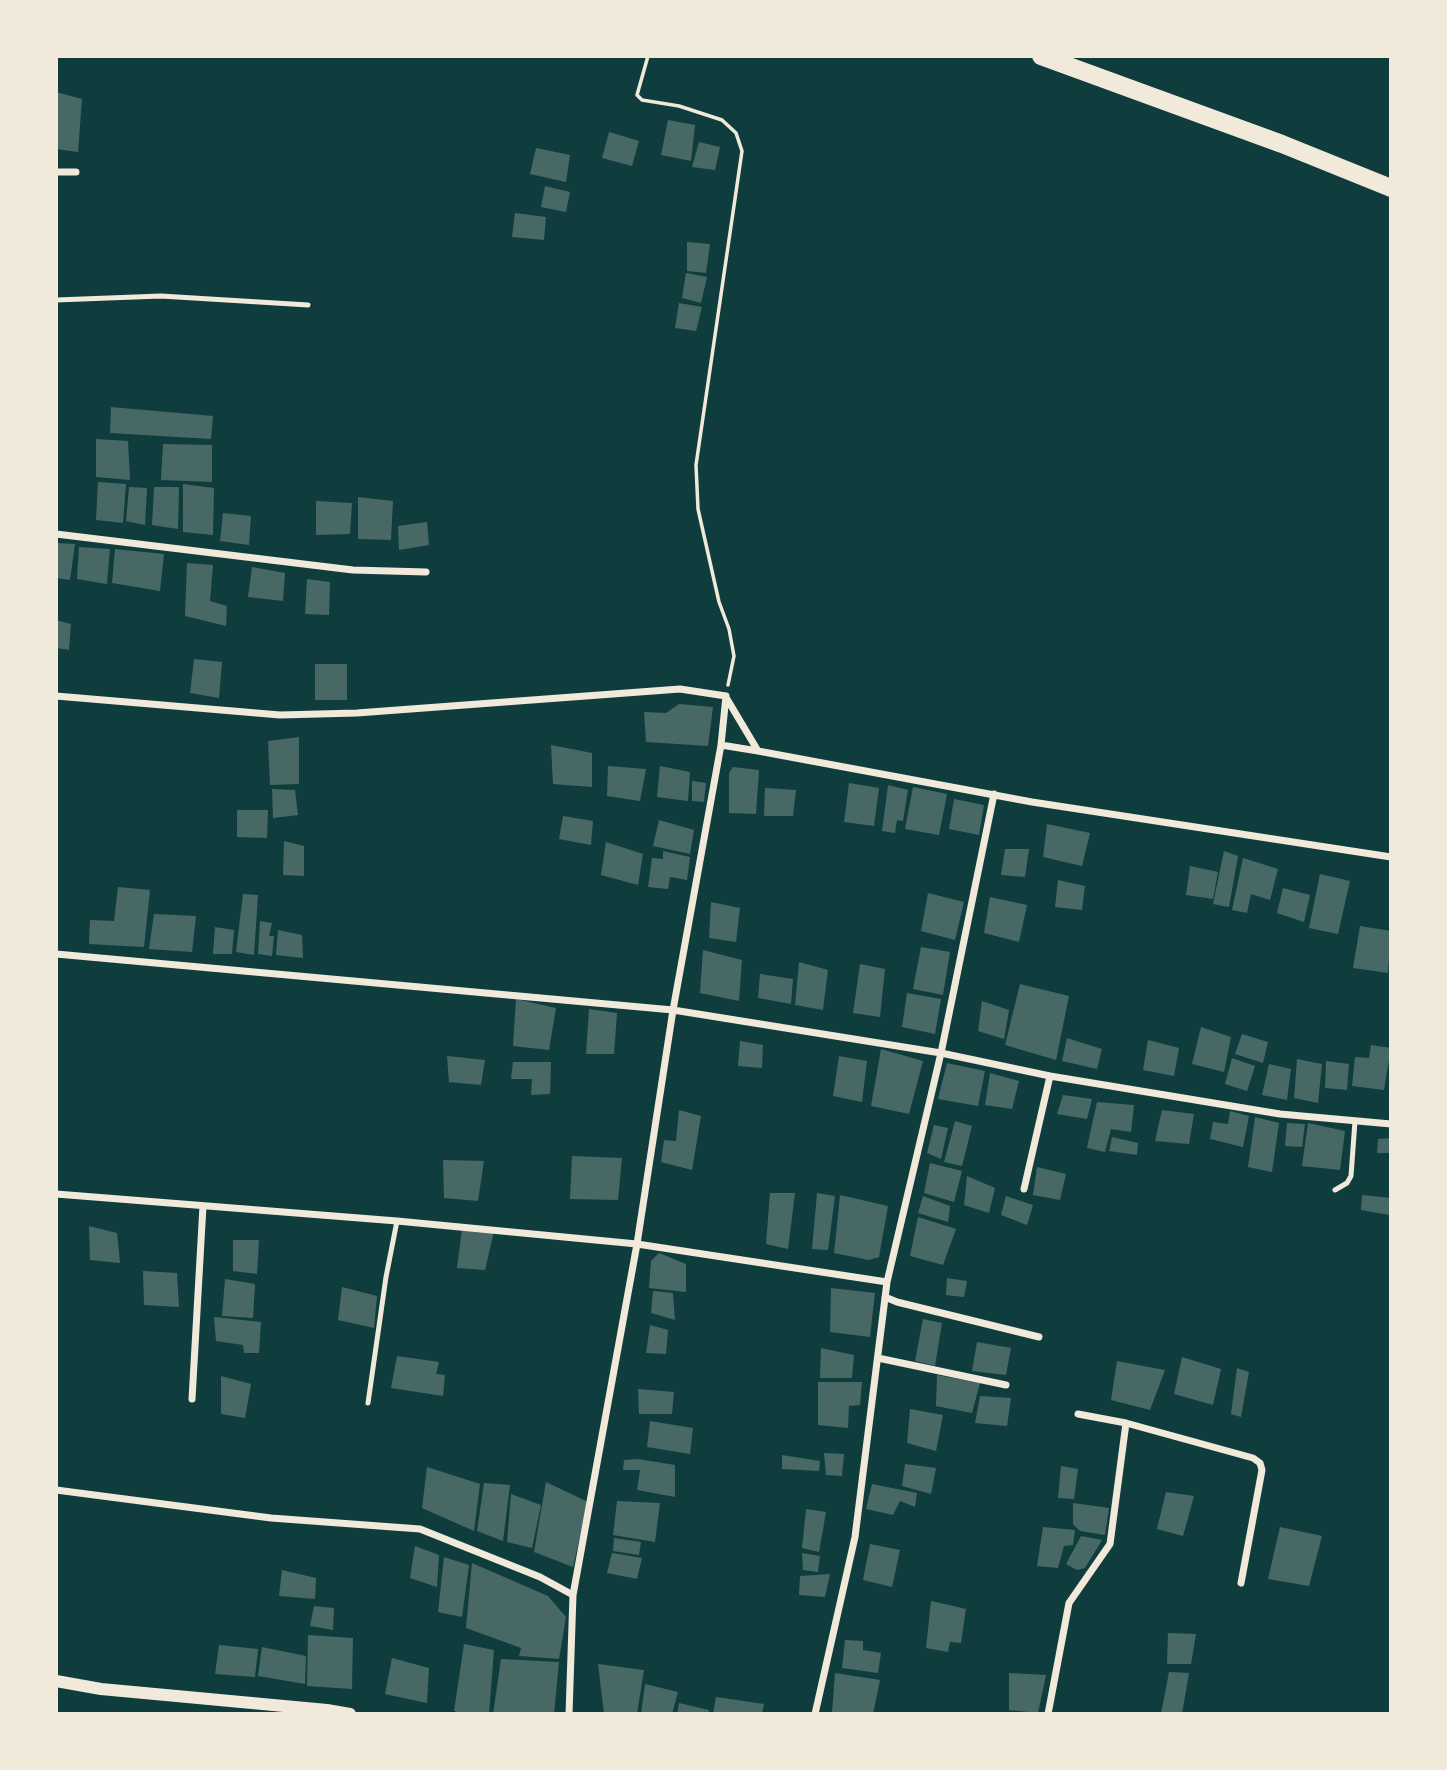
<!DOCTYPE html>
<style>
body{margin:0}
#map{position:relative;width:1447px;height:1770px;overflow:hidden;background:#0f3d3e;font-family:Barlow,sans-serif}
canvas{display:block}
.frame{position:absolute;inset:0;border:58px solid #f1e9da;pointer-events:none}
</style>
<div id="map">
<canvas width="1447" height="1770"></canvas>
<div class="frame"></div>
</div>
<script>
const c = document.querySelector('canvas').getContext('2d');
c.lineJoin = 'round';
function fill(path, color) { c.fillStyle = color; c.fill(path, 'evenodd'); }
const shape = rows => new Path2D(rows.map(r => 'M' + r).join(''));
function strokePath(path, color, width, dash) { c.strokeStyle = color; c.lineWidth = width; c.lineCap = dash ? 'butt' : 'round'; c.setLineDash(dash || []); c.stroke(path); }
fill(shape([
 [56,92,82,99,78,152,56,149],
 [668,120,695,125,691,161,661,155],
 [609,132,639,141,632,166,602,158],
 [699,142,720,147,715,170,692,167],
 [536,148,570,155,566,182,530,174],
 [545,186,570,192,566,212,541,207],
 [515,213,546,217,544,240,512,237],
 [687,242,710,244,706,273,687,271],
 [686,273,707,277,701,303,682,298],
 [679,303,702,307,696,331,675,328],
 [111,407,213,416,211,439,110,433],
 [96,439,128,441,130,480,96,477],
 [163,444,212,445,212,482,161,480],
 [98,482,126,484,123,523,96,520],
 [183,484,214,488,213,535,183,532],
 [129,487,147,488,145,525,126,521],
 [154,487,179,487,178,529,152,525],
 [358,497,393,501,391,540,358,539],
 [316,501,352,503,350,534,316,535],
 [223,513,251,516,249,545,220,541],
 [427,522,429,545,399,550,398,526],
 [56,543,75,544,70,580,56,578],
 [79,547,110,549,107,584,77,579],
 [115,549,164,554,160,591,112,583],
 [187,563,213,565,210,601,227,606,226,626,185,616],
 [252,567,285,573,283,601,248,597],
 [307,579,330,582,329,615,305,614],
 [56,620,71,624,69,650,56,648],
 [194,659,222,662,219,698,190,693],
 [315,664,347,664,347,700,315,700],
 [679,704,713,707,708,746,646,742,644,712,666,713],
 [299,737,299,784,270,785,268,741],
 [551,745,592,753,592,787,553,784],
 [608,766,646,769,640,801,607,796],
 [660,766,690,772,688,801,657,797],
 [733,767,759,770,756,814,729,813,729,773],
 [692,781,706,783,704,802,692,801],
 [849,783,879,788,874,826,844,822],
 [888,785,908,790,903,821,897,820,895,833,882,831],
 [913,787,947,794,939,835,905,829],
 [765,788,796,790,793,816,764,816],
 [272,789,295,790,298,815,273,818],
 [954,799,984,805,979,835,949,829],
 [237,810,268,810,267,838,237,837],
 [563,816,593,821,591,845,559,839],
 [659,820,694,830,690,854,653,846],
 [1047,824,1090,833,1082,866,1043,857],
 [284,841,304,846,304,876,283,875],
 [606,842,643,854,638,885,601,875],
 [1005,849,1029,849,1025,877,1001,875],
 [663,851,690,857,687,880,670,877,668,889,648,887,652,858,663,859],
 [1224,851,1238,856,1229,907,1213,904],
 [1243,858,1278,869,1270,900,1251,894,1247,913,1232,910],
 [1190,866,1218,872,1213,899,1186,895],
 [1320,874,1350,881,1338,934,1309,928],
 [1058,880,1085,886,1082,910,1055,907],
 [118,887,150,890,144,947,89,944,90,920,114,921],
 [1283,888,1310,895,1304,922,1277,913],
 [928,893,964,902,955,940,921,931],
 [243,894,258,895,254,955,236,952],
 [990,897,1027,905,1019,942,984,933],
 [711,902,740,908,736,942,709,938],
 [154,914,196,916,192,952,149,949],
 [260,921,272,923,269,936,274,936,272,956,258,954],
 [1360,926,1391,931,1388,973,1353,968],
 [215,927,234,930,232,954,213,954],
 [278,930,302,935,303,958,276,955],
 [921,947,950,952,943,995,913,989],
 [703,950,742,960,739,1001,700,993],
 [799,962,828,970,823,1010,795,1005],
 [860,964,885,969,880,1017,853,1013],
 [760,974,793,979,791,1004,758,998],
 [1020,984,1069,996,1056,1060,1005,1045],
 [907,993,941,999,935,1034,902,1027],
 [516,999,556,1008,549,1050,513,1046],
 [982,1001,1009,1010,1004,1039,978,1031],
 [589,1009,617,1013,614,1054,586,1054],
 [1201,1027,1231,1037,1224,1072,1192,1064],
 [1242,1034,1268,1042,1263,1063,1235,1054],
 [1067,1038,1102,1049,1097,1069,1062,1061],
 [1148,1040,1179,1048,1174,1076,1143,1070],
 [740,1041,763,1045,762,1068,738,1066],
 [1371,1045,1391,1048,1384,1090,1352,1086,1355,1057,1369,1058],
 [881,1049,923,1061,909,1114,871,1106],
 [447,1056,485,1060,481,1085,449,1082],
 [839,1056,867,1061,862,1102,833,1096],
 [1232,1058,1255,1066,1247,1091,1225,1084],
 [1297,1059,1322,1064,1318,1103,1294,1098],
 [1326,1061,1349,1064,1347,1090,1325,1088],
 [513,1062,551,1062,550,1094,531,1095,532,1079,511,1079],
 [947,1063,985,1071,978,1106,938,1099],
 [1269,1064,1291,1069,1287,1100,1262,1095],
 [990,1073,1019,1081,1012,1109,985,1105],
 [1063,1095,1092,1099,1087,1119,1057,1114],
 [1097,1102,1134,1105,1131,1132,1111,1129,1105,1152,1087,1148],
 [679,1110,701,1116,692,1170,661,1162,664,1140,676,1141],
 [1162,1110,1194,1114,1189,1144,1155,1141],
 [1230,1111,1249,1116,1243,1147,1210,1139,1213,1122,1228,1124],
 [1255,1117,1279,1123,1272,1172,1248,1167],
 [955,1121,972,1126,962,1166,944,1162],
 [1287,1123,1305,1124,1302,1147,1285,1146],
 [1308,1123,1345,1131,1340,1170,1302,1166],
 [934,1125,948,1128,941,1159,927,1153],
 [1112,1137,1138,1143,1137,1155,1109,1151],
 [1391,1138,1391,1153,1377,1153,1378,1139],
 [572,1156,622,1158,618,1200,570,1199],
 [443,1160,484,1161,478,1201,444,1198],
 [930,1163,962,1171,954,1202,924,1193],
 [1037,1167,1066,1174,1060,1200,1033,1195],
 [967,1176,995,1188,989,1213,964,1205],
 [770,1193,795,1193,788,1249,766,1244],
 [817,1193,835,1196,828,1250,812,1249],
 [840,1195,888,1206,879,1257,869,1260,834,1253],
 [1362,1195,1391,1198,1389,1215,1361,1210],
 [923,1196,950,1206,948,1222,918,1213],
 [1006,1196,1033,1205,1027,1225,1001,1215],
 [918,1217,956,1229,943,1265,910,1256],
 [89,1226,117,1233,120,1263,90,1260],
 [462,1229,494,1231,485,1270,457,1268],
 [233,1240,259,1240,257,1274,233,1271],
 [659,1253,686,1264,686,1292,649,1288,651,1261],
 [143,1271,177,1273,179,1307,144,1305],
 [947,1278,967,1281,964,1297,946,1295],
 [225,1279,255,1284,253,1318,222,1316],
 [342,1287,377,1296,374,1328,338,1320],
 [831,1288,875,1293,870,1337,830,1332],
 [653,1291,673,1293,675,1320,651,1313],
 [214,1317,261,1322,259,1353,244,1353,243,1345,216,1341],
 [923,1319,942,1323,935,1366,915,1361],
 [650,1325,668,1330,666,1354,646,1353],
 [977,1342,1011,1348,1006,1375,972,1371],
 [821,1348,854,1355,852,1378,820,1378],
 [397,1356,439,1362,436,1374,445,1375,443,1396,391,1388],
 [1182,1357,1221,1369,1213,1405,1174,1394],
 [1117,1361,1165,1370,1150,1410,1111,1400],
 [1237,1368,1249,1372,1241,1417,1231,1414],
 [937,1375,980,1383,972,1413,936,1406],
 [221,1376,251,1384,245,1418,221,1414],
 [818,1382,862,1382,860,1405,849,1406,848,1428,818,1425],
 [638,1389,674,1392,672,1414,639,1414],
 [980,1396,1011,1398,1007,1426,975,1423],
 [910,1409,943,1415,936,1451,907,1443],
 [650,1421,693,1428,690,1454,647,1447],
 [824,1453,844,1454,842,1476,826,1475],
 [782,1455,820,1461,819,1471,782,1469],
 [638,1459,675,1465,675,1497,637,1490,640,1470,623,1470,624,1460],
 [905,1464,936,1468,931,1494,902,1486],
 [1061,1466,1078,1469,1074,1499,1058,1498],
 [427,1467,480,1484,474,1531,422,1508],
 [546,1482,588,1502,573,1567,534,1552],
 [484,1483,510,1485,503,1541,477,1531],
 [872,1484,917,1493,915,1507,900,1501,893,1515,866,1509],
 [1166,1492,1194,1496,1183,1536,1157,1529],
 [511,1494,541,1505,532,1548,507,1542],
 [617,1501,660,1503,655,1542,613,1535],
 [1073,1503,1109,1508,1105,1535,1080,1531,1073,1524],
 [806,1509,826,1512,819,1552,802,1548],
 [1043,1527,1075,1530,1073,1545,1064,1546,1058,1568,1037,1566],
 [1280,1527,1322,1536,1309,1586,1268,1579],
 [1081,1536,1102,1540,1085,1568,1077,1570,1066,1564],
 [614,1538,641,1542,639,1555,613,1551],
 [870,1544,900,1550,892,1587,863,1580],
 [415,1546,439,1555,437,1587,410,1578],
 [612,1553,642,1558,637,1579,607,1573],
 [802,1553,820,1556,818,1572,803,1570],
 [444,1557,469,1565,462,1617,438,1612],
 [472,1563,548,1596,566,1617,559,1659,519,1656,521,1648,466,1628],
 [282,1570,316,1578,315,1599,279,1596],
 [830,1574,825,1597,799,1595,800,1576],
 [931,1601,966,1609,961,1643,950,1642,948,1652,926,1648],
 [314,1606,334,1608,333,1630,310,1626],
 [1168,1633,1196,1634,1191,1664,1167,1664],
 [308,1635,353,1638,352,1689,307,1686],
 [845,1640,863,1641,863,1650,881,1653,878,1673,842,1668],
 [464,1644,494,1650,489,1714,465,1714,454,1711],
 [219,1645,258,1649,255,1677,215,1674],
 [262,1647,306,1656,305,1684,258,1676],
 [392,1658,429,1668,427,1703,385,1694],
 [501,1659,559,1662,554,1714,493,1714],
 [598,1664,644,1670,637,1714,604,1714],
 [1169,1672,1189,1673,1182,1714,1161,1714],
 [835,1673,880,1680,873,1714,832,1712],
 [1009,1673,1046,1675,1038,1713,1009,1710],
 [645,1684,678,1692,672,1714,641,1714],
 [716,1697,764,1704,762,1714,713,1714],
 [679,1703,709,1710,708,1714,677,1714]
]), '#486865');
strokePath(shape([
 [648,56,637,95,642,100,679,106,722,120,736,133,742,151,696,465,698,509,719,602,729,629,734,656,728,685]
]), '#f1e9da', 3.5);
strokePath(shape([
 [56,300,161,296,308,305],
 [1335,1190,1347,1183,1351,1176,1355,1121],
 [368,1403,386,1277,397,1221]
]), '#f1e9da', 5);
strokePath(shape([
 [56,172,76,172],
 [56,534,353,570,426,572],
 [56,696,280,715,357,713,680,689,726,696],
 [727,699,758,751,1032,802,1391,857],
 [721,745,758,751],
 [56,954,673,1010,941,1053,1050,1076,1280,1114,1391,1124],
 [1024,1189,1050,1076],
 [56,1194,397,1221,637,1244,887,1282],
 [885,1297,897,1302,1039,1337],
 [878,1358,1006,1385],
 [192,1399,203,1206],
 [1078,1414,1126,1423,1253,1458,1260,1463,1262,1470,1241,1583],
 [56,1490,271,1518,420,1529,540,1577,573,1595],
 [569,1714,573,1595,637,1244,673,1010,721,745,726,696],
 [815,1714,855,1537,887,1282,941,1053,994,794],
 [1048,1714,1069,1603,1110,1544,1126,1423]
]), '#f1e9da', 7);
strokePath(shape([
 [56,1681,101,1689,327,1710,350,1714]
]), '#f1e9da', 12);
strokePath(shape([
 [1041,56,1282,144,1391,188]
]), '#f1e9da', 18);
</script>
